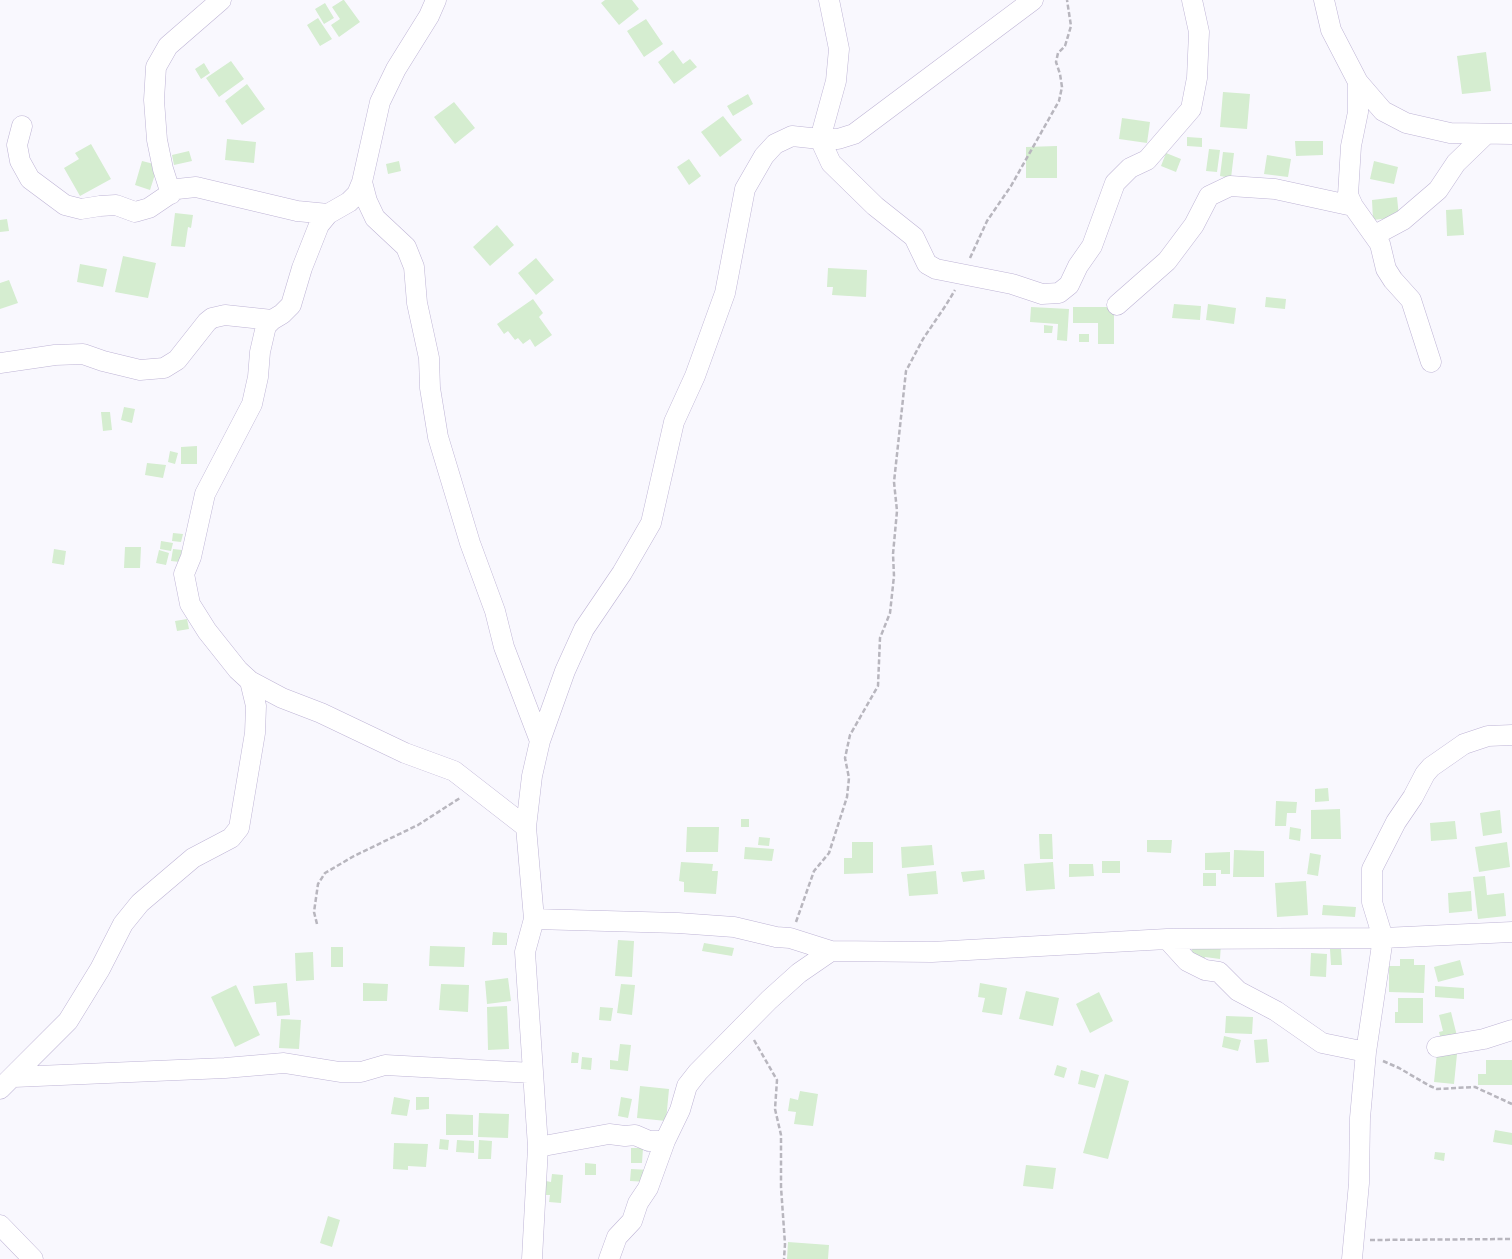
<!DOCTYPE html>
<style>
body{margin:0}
canvas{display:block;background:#f9f8fe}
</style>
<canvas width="1512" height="1259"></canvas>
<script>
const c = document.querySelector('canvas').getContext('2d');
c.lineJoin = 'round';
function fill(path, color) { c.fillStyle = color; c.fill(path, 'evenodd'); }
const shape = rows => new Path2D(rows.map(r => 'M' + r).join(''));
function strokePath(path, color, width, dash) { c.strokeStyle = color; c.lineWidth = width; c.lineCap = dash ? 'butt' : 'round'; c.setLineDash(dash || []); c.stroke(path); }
fill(shape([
 [343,0,344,0,360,22,339,37,331,25,340,19,332,7],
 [605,0,632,0,639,9,619,25,601,3],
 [325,3,334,18,324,24,315,9],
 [318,18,332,39,320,46,307,25],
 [646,19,663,44,644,57,627,31],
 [673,50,683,64,690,59,697,67,674,84,658,62],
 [1486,52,1491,91,1462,94,1457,56],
 [231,61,244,79,219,97,206,78],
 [204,63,210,73,201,79,195,69],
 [247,84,265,109,242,125,225,101],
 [1223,92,1250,94,1247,129,1220,127],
 [748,94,753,104,733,116,727,106],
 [454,102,475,128,455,144,434,117],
 [723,116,742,140,720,157,701,132],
 [1122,118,1150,122,1147,143,1119,139],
 [1187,137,1202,138,1202,147,1187,146],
 [227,139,256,142,254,163,225,160],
 [1295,141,1323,141,1323,155,1296,156],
 [91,144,111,179,80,196,64,168,79,159,75,153],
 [1057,146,1057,178,1026,178,1026,147],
 [1209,149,1220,150,1217,172,1206,171],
 [189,151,192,161,174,165,172,155],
 [1223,152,1234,153,1231,178,1220,176],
 [1166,153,1181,159,1176,172,1161,166],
 [1267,155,1291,159,1288,177,1264,174],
 [689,159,701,176,689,185,677,167],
 [142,161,158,165,150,190,135,185],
 [399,161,401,171,388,174,386,164],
 [1374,161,1398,167,1394,184,1370,179],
 [1397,197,1399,217,1373,220,1372,200],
 [1462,209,1464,235,1447,236,1446,210],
 [175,213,193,215,191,228,188,227,185,247,171,246],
 [7,219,9,231,0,232,0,220],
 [497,225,514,245,490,266,473,247],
 [123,256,156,263,148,298,115,292],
 [536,258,554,280,536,295,518,273],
 [80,264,107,269,103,287,77,282],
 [828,268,867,270,866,297,832,295,833,287,827,287],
 [9,280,18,303,0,309,0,283],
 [1266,297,1286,299,1285,309,1265,307],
 [533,299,543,313,539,317,552,335,535,347,530,339,523,344,518,338,515,340,508,331,504,334,497,324],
 [1174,304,1201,306,1200,320,1172,318],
 [1208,304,1236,308,1234,324,1206,320],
 [1031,307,1069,309,1067,341,1057,340,1058,324,1030,322],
 [1073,307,1114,307,1114,344,1098,344,1098,323,1073,323],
 [1044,325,1053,326,1052,333,1044,333],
 [1079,334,1089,334,1089,342,1079,342],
 [124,407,135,409,132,423,121,420],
 [101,412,110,412,112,430,103,431],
 [197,446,197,464,181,464,181,447],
 [170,451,178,453,175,464,168,462],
 [147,463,166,465,163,478,145,475],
 [173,533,183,534,181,542,172,541],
 [161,541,173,543,171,551,160,549],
 [125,547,141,547,140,568,124,568],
 [54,549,66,551,64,565,52,563],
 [173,549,182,550,180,562,171,561],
 [159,550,169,553,166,565,156,563],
 [187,619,189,629,177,631,175,621],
 [1328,788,1329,801,1315,802,1315,789],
 [1276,801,1297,802,1296,813,1287,813,1286,826,1275,826],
 [1340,809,1341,839,1311,839,1311,810],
 [1500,810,1502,833,1483,836,1480,813],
 [741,819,749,819,749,827,741,827],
 [1455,821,1457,839,1431,841,1430,823],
 [687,827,719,827,718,852,686,852],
 [1290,827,1301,829,1300,841,1289,839],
 [1039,834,1052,834,1053,859,1040,859],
 [759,837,770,838,769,846,758,845],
 [1147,840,1172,840,1171,853,1147,852],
 [852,842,873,842,873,873,844,874,844,858,852,858],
 [1507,842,1510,867,1479,872,1475,847],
 [932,845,934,865,902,868,901,847],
 [745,847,774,849,772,861,744,859],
 [1234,850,1264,851,1264,877,1233,877],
 [1230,852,1230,874,1221,874,1221,870,1205,870,1205,853],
 [1310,853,1321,855,1318,876,1307,874],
 [1102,861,1120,861,1120,873,1102,873],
 [681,862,713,864,712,871,718,871,716,894,684,892,684,882,679,881],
 [1053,862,1055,889,1026,891,1024,864],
 [1069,864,1093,864,1094,876,1069,877],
 [984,870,985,879,963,882,961,872],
 [936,871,938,894,909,896,907,874],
 [1203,873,1216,873,1216,886,1203,886],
 [1485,876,1487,895,1504,893,1506,916,1478,919,1473,877],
 [1306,881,1308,915,1277,917,1275,883],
 [1471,891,1472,911,1449,913,1448,893],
 [1323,905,1356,907,1355,917,1322,915],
 [493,932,507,933,507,945,492,945],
 [618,940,634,941,632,977,615,976],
 [1193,940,1221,943,1220,959,1205,957,1204,963,1191,961],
 [704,943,734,948,732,956,702,951],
 [430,946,465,947,464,967,429,966],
 [331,947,343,947,343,967,331,967],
 [1330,949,1341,949,1342,965,1331,965],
 [313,952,314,980,296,981,295,953],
 [1311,953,1327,954,1326,977,1310,976],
 [1400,959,1414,959,1414,965,1425,965,1424,993,1389,992,1389,966,1400,966],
 [1460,960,1464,975,1438,982,1434,967],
 [508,978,511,1001,487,1004,485,981],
 [287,983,290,1015,277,1016,276,1002,255,1004,253,986],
 [363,983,388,984,387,1001,363,1001],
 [980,983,1007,988,1002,1015,982,1012,985,998,978,997],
 [441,984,469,985,468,1012,439,1010],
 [621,984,635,985,632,1015,617,1013],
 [236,985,260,1035,235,1047,211,997],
 [1435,986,1464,988,1464,999,1435,997],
 [1026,991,1059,998,1053,1026,1019,1019],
 [1099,992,1113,1021,1090,1033,1076,1004],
 [1398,998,1423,998,1423,1023,1395,1023,1395,1012,1398,1012],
 [507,1006,509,1049,488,1050,487,1007],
 [600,1007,613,1008,611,1021,599,1020],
 [1451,1012,1458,1040,1442,1044,1439,1032,1443,1031,1439,1015],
 [1226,1016,1253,1017,1252,1034,1225,1033],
 [281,1019,301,1020,299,1049,279,1048],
 [1224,1036,1241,1040,1238,1051,1222,1047],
 [1267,1039,1269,1062,1256,1063,1254,1040],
 [620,1044,631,1045,628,1071,610,1069,610,1060,618,1061],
 [572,1052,579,1053,578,1063,571,1063],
 [1437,1053,1457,1054,1454,1084,1434,1082],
 [582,1057,592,1058,591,1070,581,1069],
 [1486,1060,1512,1060,1512,1085,1478,1085,1478,1074,1486,1074],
 [1057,1065,1067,1068,1064,1078,1054,1075],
 [1081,1070,1099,1075,1095,1088,1078,1084],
 [1105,1074,1129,1081,1108,1159,1083,1153],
 [640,1086,669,1089,666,1121,637,1118],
 [800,1091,818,1094,813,1126,794,1124,796,1112,788,1111,790,1098,798,1100],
 [394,1097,410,1100,407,1116,391,1114],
 [416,1097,429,1097,429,1109,416,1110],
 [621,1097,632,1099,628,1118,618,1116],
 [479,1113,509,1114,508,1138,478,1137],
 [446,1114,473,1115,473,1135,446,1135],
 [1495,1130,1512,1133,1512,1145,1493,1142],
 [440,1139,449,1140,448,1150,439,1149],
 [457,1140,474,1141,474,1153,456,1152],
 [479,1140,492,1141,491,1159,478,1159],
 [394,1143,428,1144,426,1167,408,1166,408,1170,393,1169],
 [631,1148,643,1148,642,1163,631,1163],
 [1435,1152,1445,1153,1444,1161,1434,1159],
 [585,1163,596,1164,596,1175,585,1175],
 [1026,1165,1056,1168,1053,1189,1023,1186],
 [631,1169,650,1170,649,1182,630,1181],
 [552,1174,563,1175,561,1203,549,1202,550,1195,545,1195,546,1181,551,1182],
 [328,1216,340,1220,332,1247,320,1243],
 [788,1242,829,1245,828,1259,787,1259]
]), '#d5edd0');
const minor = shape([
 [829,0,839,49,836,81,820,139,831,163,875,206,914,237,927,264,936,269,1012,284,1042,294,1059,293,1069,285,1078,266,1092,246,1115,183,1130,168,1147,160,1191,109,1197,78,1199,32,1192,0],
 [1324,0,1331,30,1358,82,1383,111,1406,123,1450,133,1512,134],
 [1358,82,1358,112,1351,146,1348,195,1353,206,1380,244,1386,269,1393,280,1411,300,1431,362],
 [22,126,17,145,20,161,30,179,65,205,81,209,100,206,116,205,135,212,149,208,177,189,196,187,297,211,328,214],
 [362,182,367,201,375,218,406,247,414,267,417,303,429,358,430,388,438,437,470,543,495,611,504,647,540,741],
 [171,194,163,169,157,140,154,100,156,67,168,46,221,0],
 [1375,235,1403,220,1438,190,1456,163,1486,134],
 [1117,305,1167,261,1194,225,1209,196,1230,186,1275,189,1353,206],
 [272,320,266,326,260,352,258,377,252,404,205,494,191,557,184,574,190,604,207,631,238,670,250,681,282,698,321,713,405,753,454,771,526,827],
 [0,363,55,355,83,354,103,361,140,370,164,368,177,360,207,322,212,318,225,315,272,320,282,314,291,305,302,268,319,225,328,214,349,202,357,194,362,182,380,102,396,69,429,16,436,0],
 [534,919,678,923,734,927,776,937,790,938,831,951,932,952,1167,939,1383,938,1512,932],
 [1167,939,1187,961,1205,970,1219,972,1238,991,1276,1011,1322,1043,1366,1052],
 [1437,1047,1484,1039,1512,1030],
 [14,1077,225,1068,284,1063,340,1072,361,1072,385,1065,533,1073],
 [0,1089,68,1021,100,969,123,924,140,903,193,858,231,838,239,828,255,733,256,706,250,681],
 [538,1147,609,1134,625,1136,635,1135,649,1141,665,1141],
 [0,1225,33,1259],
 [532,1259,538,1147,525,952,534,919,526,827,532,776,540,741,565,671,584,629,622,573,651,523,674,422,695,376,725,293,745,189,764,156,775,144,792,136,820,139,838,139,854,134,1033,0],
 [609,1259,617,1237,632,1221,638,1203,648,1188,665,1141,680,1110,687,1086,698,1072,769,1000,799,973,831,951],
 [1352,1259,1359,1183,1360,1118,1366,1052,1383,938,1372,902,1372,869,1396,822,1413,797,1425,774,1431,767,1464,744,1488,736,1512,735]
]);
strokePath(minor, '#beb4d5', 21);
strokePath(shape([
 [970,258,987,221,1011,186,1059,101,1062,87,1060,74,1056,62,1058,53,1065,46,1071,26,1067,0],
 [796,922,814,871,829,853,847,797,849,778,845,758,850,735,878,686,880,638,890,613,894,576,893,554,897,511,894,482,906,371,923,339,946,305,955,290],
 [317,924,314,912,318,884,325,873,354,856,418,825,460,798],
 [754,1040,777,1080,775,1109,781,1135,781,1187,785,1244,784,1259],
 [1383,1061,1399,1068,1430,1086,1437,1089,1475,1087,1512,1104],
 [1370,1240,1512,1239]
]), '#b8b6be', 2.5, [5, 2.5]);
strokePath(minor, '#fff', 20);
</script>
